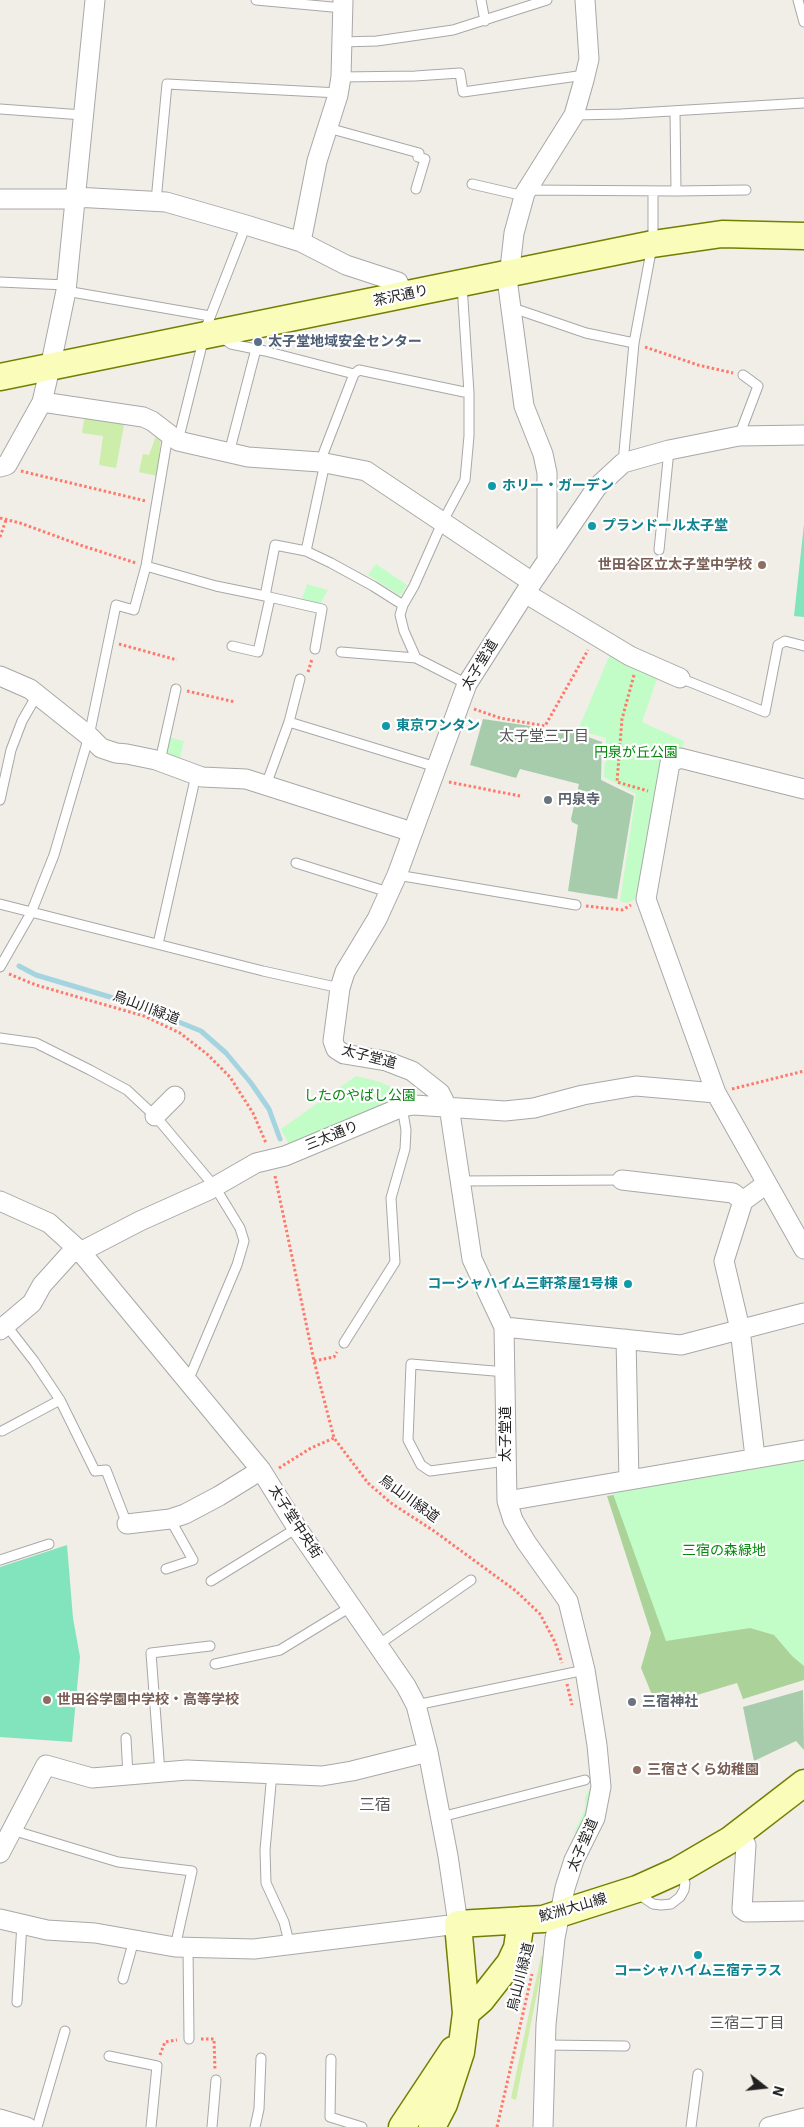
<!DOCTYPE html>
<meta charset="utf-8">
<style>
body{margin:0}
#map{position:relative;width:804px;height:2127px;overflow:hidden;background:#f1eee7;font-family:"IBM Plex Sans",sans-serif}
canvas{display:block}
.north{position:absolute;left:739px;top:2062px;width:50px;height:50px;-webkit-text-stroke:4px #fff;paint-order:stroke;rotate:106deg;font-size:14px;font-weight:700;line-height:20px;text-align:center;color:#212121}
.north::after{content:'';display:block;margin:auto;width:18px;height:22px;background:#212121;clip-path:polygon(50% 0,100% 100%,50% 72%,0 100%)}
</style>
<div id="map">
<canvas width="804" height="2127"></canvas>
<div class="north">N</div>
</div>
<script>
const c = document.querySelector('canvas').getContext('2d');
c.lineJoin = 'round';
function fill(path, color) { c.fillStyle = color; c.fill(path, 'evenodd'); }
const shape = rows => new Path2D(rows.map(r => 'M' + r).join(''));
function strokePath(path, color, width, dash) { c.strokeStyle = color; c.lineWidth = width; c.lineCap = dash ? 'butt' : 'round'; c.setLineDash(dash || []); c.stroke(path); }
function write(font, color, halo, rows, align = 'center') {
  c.font = font + ' "IBM Plex Sans","Noto Sans JP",sans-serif'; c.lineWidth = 4.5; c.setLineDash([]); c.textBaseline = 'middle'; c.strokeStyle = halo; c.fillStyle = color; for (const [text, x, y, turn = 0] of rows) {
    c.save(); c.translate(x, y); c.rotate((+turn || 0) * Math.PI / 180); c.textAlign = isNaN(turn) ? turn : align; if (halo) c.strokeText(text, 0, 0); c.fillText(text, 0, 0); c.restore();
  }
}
fill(shape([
 [85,414,125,420,116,468,99,465,103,436,82,433],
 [157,433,161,439,157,476,139,472,143,454,149,455],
 [541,1956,544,1957,516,2100,511,2098]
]), '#cea');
fill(shape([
 [655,1488,804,1565,804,1680,743,1699,737,1683,657,1707,641,1668,651,1633,607,1496]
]), '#abd399');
fill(shape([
 [483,719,577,733,602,742,601,780,634,796,617,899,568,891,578,825,572,822,571,819,579,784,520,769,516,778,470,765],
 [803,1690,804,1750,796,1741,754,1761,743,1707]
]), '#a6ccac');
fill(shape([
 [376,564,407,585,402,594,399,595,368,575],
 [307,584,328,590,320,604,302,599],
 [611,652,658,676,642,722,684,741,642,896,627,903,620,901,636,794,604,777,606,738,578,730],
 [168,737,184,741,179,761,163,756],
 [356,1076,380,1082,407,1095,291,1148,281,1129],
 [804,1456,804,1666,792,1656,774,1635,750,1628,666,1641,612,1491],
 [591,1786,593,1787,587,1813,578,1834,574,1833,585,1809,585,1797]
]), '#c2fdc7');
fill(shape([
 [804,524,804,617,794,616],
 [67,1545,73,1618,80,1657,72,1742,0,1737,0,1567]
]), '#81e4bd');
strokePath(shape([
 [19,966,36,975,137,1005,201,1031,226,1053,251,1083,269,1109,280,1139]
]), '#a5d4e1', 5);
const lane = shape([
 [256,0,343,8],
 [481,0,485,21],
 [798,0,804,22],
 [342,42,377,41,453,30,547,0],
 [341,77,415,76,460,73,463,92,585,75],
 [0,109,83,115],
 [675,111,676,191],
 [574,115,621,114,804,103],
 [328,128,419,153,418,157,425,159,416,189],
 [472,184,524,196],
 [527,190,676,191,746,190],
 [156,201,167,84,339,93],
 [653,242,653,191],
 [0,282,66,285],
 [66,291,210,316],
 [510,307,586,333,634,343],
 [221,337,231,344,265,351,354,374,359,370,469,393],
 [739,436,758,386,743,375],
 [178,441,207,325,246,225],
 [229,453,256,349],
 [320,462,354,374],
 [623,463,634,343,650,257],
 [659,550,669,450],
 [306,551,325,463],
 [146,566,216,586,265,596,275,545,306,551,331,563,373,586,403,605,414,586,442,523,465,480,469,436,469,393,462,285],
 [265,596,322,609,315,649],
 [403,605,400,615,404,631,416,658],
 [232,646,258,652,270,598],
 [341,652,416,658,467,684],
 [680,678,765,712,778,645,785,641,804,646],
 [289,722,436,767],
 [160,761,176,689],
 [266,785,289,722,300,679],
 [0,800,11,750,22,721,37,695],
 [296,863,388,892],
 [397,875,576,905],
 [0,904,263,971,340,988],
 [158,944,196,775],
 [0,967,31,913,54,855,89,736,116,605,134,610,146,566,167,441,170,436],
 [0,1038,36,1043,90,1070,127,1090,157,1118,215,1187,240,1228,244,1241,237,1265,188,1381],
 [461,1181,622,1180],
 [6,1325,34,1361,60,1400,95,1471,106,1470,127,1524],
 [344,1343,395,1262,391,1198,405,1149,406,1130,402,1107],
 [506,1372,411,1364,408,1440,421,1465,430,1471,506,1461],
 [2,1431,60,1400],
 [0,1560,49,1544],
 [166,1569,193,1560,170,1519],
 [211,1581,297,1528],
 [378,1645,471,1580],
 [215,1664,280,1650,352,1606],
 [416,1705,585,1670],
 [126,1738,128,1776],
 [160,1773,151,1653,210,1646],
 [272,1773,265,1850,266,1883,284,1922,290,1946],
 [441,1817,585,1780],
 [12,1830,118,1862,192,1871,175,1947],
 [640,1890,644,1898,653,1904,661,1905,671,1904,680,1897,684,1890,685,1883,681,1872],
 [188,1948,189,2039],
 [123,1979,134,1940],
 [17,2002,22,1924],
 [545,2045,625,2046],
 [109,2056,157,2066,151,2127],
 [331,2059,330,2117,362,2127],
 [37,2127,65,2031],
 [212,2127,216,2080],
 [255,2127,259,2109,261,2058],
 [691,2127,698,2074]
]);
const street = shape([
 [75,197,166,202,246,225,301,242,346,265,398,282,403,295],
 [0,199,75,199],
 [301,242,317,161,338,95,341,77,343,0],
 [42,402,143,417,152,421,178,441,248,457,320,462,366,471,532,582],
 [0,467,7,465,42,402,50,368,66,291,95,0],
 [550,557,547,555,547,473,543,454,524,406,508,286,514,233,525,193,574,115,584,80,589,59,585,0],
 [525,593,630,656,680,678],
 [0,676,30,689,89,736,101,748,116,753,127,754,156,760,202,777,246,779,412,832],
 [804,789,680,758,670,763,646,899,716,1093,804,1249],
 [155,1116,175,1096],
 [622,1180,733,1193,743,1201],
 [0,1201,49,1223,80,1251,261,1470,297,1528,406,1686,416,1705,428,1752,448,1856,458,1924,254,1949,175,1947,95,1933,47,1930,0,1919],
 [504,1327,681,1345,804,1313],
 [0,1330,32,1303,42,1285,70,1254,86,1249,140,1221,209,1190,256,1163,285,1156,402,1107,414,1105,505,1111,534,1108,583,1095,636,1086,716,1093],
 [626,1339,629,1480],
 [755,1457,740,1329,724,1261,743,1201,766,1184],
 [507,1501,804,1450],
 [127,1524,170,1519,185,1514,219,1496,261,1470],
 [739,1833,746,1845,742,1909,746,1912,804,1911],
 [0,1853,46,1765,92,1778,187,1770,322,1776,352,1771,428,1752],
 [0,2119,27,2127],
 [543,2127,546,2024,555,1938,565,1888,574,1860,595,1818,601,1787,597,1745,585,1670,568,1601,526,1542,513,1520,507,1501,504,1327,472,1259,450,1113,440,1093,412,1071,386,1061,344,1054,336,1049,333,1041,340,988,345,972,377,919,397,875,467,684,525,593,597,487,623,463,669,450,739,436,804,435],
 [769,2127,804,2118]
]);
const secondary = shape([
 [0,377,653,244,722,234,804,236],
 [466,2013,481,2000,510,1963,517,1948,521,1920],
 [402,2127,453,2050],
 [432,2127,444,2104,461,2052,466,2013,458,1924,543,1919,637,1889,677,1871,730,1840,804,1783]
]);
strokePath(lane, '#a8a8a8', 11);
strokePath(street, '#a8a8a8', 21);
strokePath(secondary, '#727f00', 29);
strokePath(shape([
 [645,347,698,365,733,373],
 [21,471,146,501],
 [0,518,20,523,83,546,136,563],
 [0,537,6,520],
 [119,644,177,660],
 [308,672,312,659],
 [634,675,622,719,617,782,648,791],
 [187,691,235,702],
 [474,709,500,718,545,726,588,650],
 [449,782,520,796],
 [586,906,622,910,631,905],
 [9,974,36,985,144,1016,180,1033,207,1054,230,1077,253,1113,266,1143],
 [732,1089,804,1071],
 [275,1176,314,1361,334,1438,368,1483,391,1503,434,1531,516,1591,540,1614,555,1642,562,1663],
 [314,1361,334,1357,337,1352],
 [279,1468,311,1448,334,1438],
 [567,1684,572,1705],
 [201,2039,214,2039,215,2070],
 [160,2055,165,2042,177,2040],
 [497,2127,532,1974]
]), '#ff786a', 3, [2.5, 2.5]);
strokePath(lane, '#fff', 9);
strokePath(street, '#fff', 19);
strokePath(secondary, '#fafdb9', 26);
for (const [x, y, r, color] of [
 [258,342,5,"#5c6f8a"],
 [492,486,5,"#0f9aa8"],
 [592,526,5,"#0f9aa8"],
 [762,565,5,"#8d6e63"],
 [386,726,5,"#0f9aa8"],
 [548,800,5,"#6b7280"],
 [628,1284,5,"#0f9aa8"],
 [47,1700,5,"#8d6e63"],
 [632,1702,5,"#6b7280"],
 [637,1770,5,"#8d6e63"],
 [698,1955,5,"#0f9aa8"]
]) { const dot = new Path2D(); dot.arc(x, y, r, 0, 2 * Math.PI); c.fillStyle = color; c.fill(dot); strokePath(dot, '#fff', 2); }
write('14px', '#212121', '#fff', [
 ["茶沢通り",401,296,-12],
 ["太子堂道",480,665,-59],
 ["烏山川緑道",146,1008,21],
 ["太子堂道",369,1057,15],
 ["三太通り",332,1136,-22],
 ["太子堂道",506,1434,-90],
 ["烏山川緑道",409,1499,36],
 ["太子堂中央街",295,1522,57],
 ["太子堂道",583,1845,-67],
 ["鮫洲大山線",573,1908,-16],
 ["烏山川緑道",521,1977,-76]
]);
write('bold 14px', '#4e5e75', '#fff', [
 ["太子堂地域安全センター",268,342]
], 'left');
write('bold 14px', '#0d838f', '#fff', [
 ["ホリー・ガーデン",502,486],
 ["プランドール太子堂",602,526],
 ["東京ワンタン",396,726],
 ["コーシャハイム三軒茶屋1号棟",618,1284,"right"],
 ["コーシャハイム三宿テラス",698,1971,"center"]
], 'left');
write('bold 14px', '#785e54', '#fff', [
 ["世田谷区立太子堂中学校",752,565,"right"],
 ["世田谷学園中学校・高等学校",57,1700],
 ["三宿さくら幼稚園",647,1770]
], 'left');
write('14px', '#06880f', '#fff', [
 ["円泉が丘公園",636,753],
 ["したのやばし公園",360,1096],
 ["三宿の森緑地",724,1551]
]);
write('bold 14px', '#5b616d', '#fff', [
 ["円泉寺",558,800],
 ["三宿神社",642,1702]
], 'left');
write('15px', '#545454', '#fff', [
 ["太子堂三丁目",544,737],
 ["三宿二丁目",747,2024]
]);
write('16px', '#545454', '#fff', [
 ["三宿",375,1805]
]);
</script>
